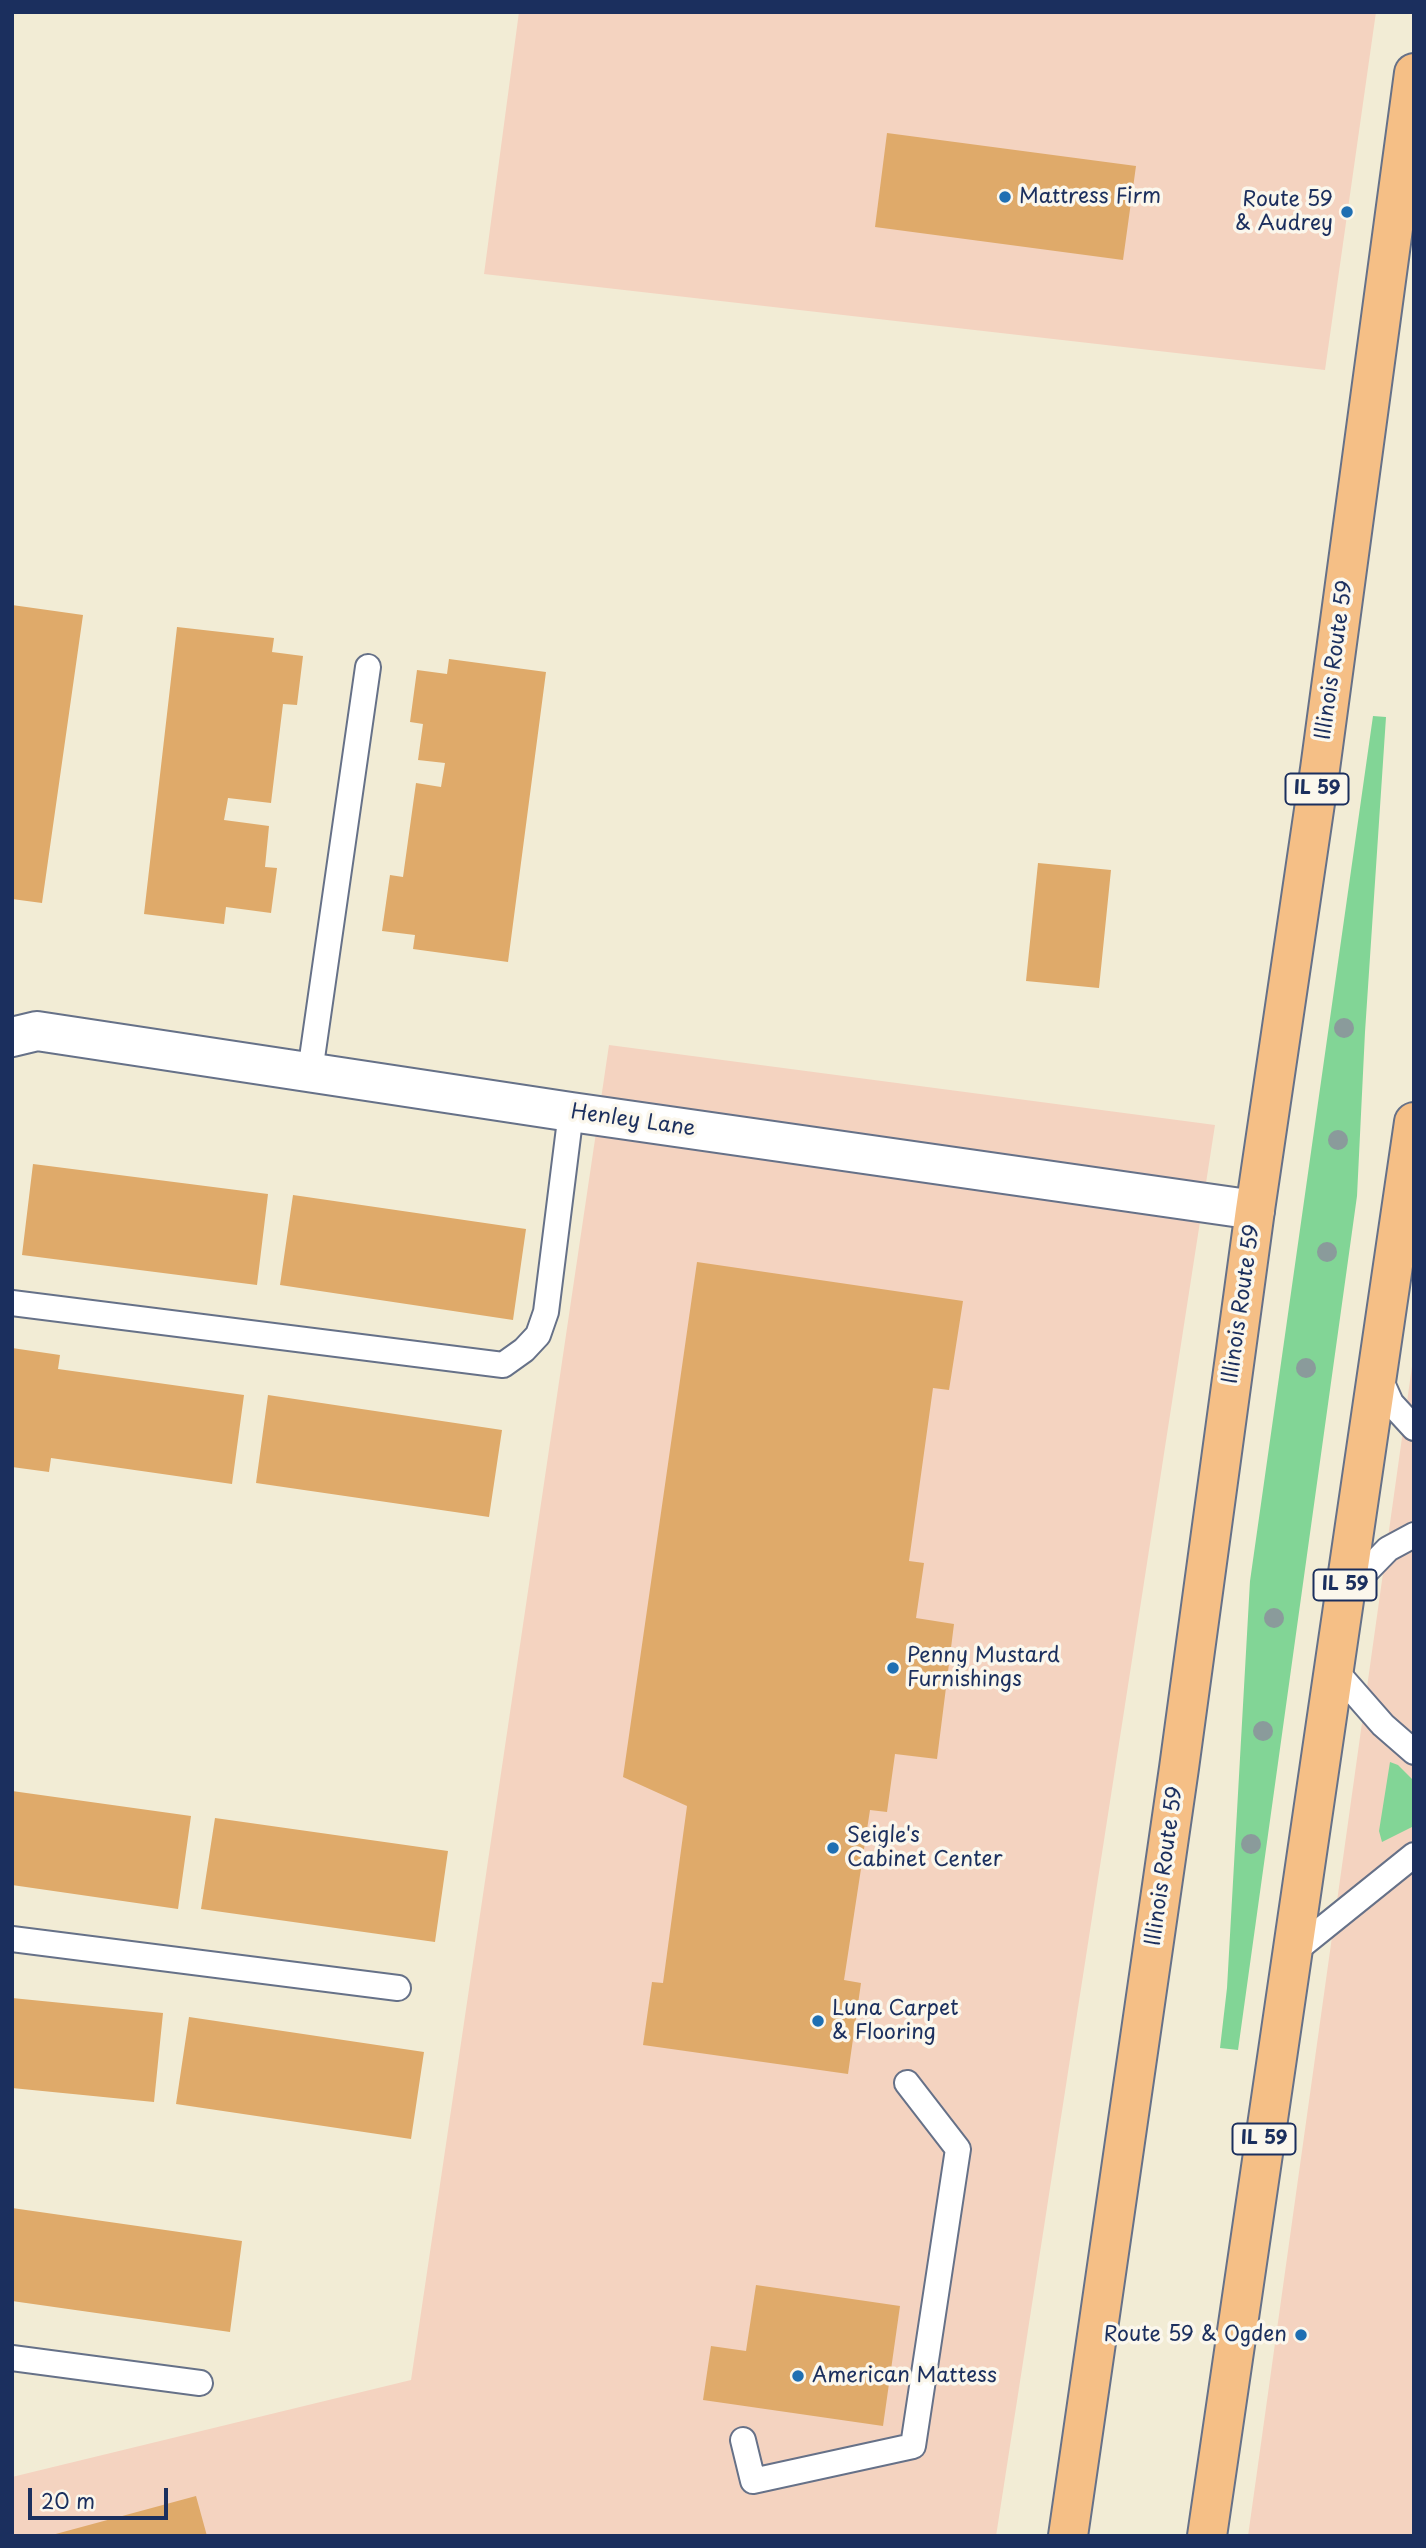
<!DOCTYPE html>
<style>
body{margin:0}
#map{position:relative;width:1426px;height:2548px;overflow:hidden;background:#f2ecd5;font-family:"Playpen Sans",sans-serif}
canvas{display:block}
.frame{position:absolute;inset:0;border:14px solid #1b2f5e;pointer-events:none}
.scale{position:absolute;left:28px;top:2488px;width:140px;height:32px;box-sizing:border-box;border:4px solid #1b2f5e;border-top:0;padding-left:9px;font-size:21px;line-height:24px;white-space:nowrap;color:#1b2f5e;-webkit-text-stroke:5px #fbf7ec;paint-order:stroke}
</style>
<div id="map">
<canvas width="1426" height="2548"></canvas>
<div class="frame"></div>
<div class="scale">20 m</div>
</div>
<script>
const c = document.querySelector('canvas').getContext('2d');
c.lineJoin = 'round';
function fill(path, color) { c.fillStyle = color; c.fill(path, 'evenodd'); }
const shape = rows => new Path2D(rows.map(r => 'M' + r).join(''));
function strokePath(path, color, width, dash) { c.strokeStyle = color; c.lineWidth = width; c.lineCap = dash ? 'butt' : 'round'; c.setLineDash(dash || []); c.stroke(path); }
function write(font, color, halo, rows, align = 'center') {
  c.font = font + ' "Playpen Sans",sans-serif'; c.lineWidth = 7; c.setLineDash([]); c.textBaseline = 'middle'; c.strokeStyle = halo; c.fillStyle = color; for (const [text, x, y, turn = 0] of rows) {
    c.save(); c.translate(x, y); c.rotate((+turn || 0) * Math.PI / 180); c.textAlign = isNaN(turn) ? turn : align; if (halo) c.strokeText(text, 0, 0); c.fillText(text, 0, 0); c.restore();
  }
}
fill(shape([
 [519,12,1376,12,1325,370,484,274],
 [609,1045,1215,1125,996,2536,12,2536,12,2477,411,2380],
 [1414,1352,1414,2536,1248,2536]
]), '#f4d3c0');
fill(shape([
 [1373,716,1386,717,1365,1032,1357,1196,1238,2050,1220,2048,1227,1988,1250,1581],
 [1390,1762,1398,1765,1414,1781,1414,1826,1382,1842,1379,1831]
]), '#82d596');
fill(shape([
 [887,133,1136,166,1123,260,875,227],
 [12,605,83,615,42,903,12,899],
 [177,627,274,638,272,652,303,656,297,705,283,704,271,803,228,798,224,820,269,826,265,867,277,868,271,913,226,907,224,924,144,914],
 [449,659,546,672,508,962,413,949,415,935,382,931,390,875,403,877,416,783,441,787,445,763,418,760,423,724,410,722,417,670,447,674],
 [1038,863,1111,870,1099,988,1026,981],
 [33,1164,268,1194,257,1285,22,1255],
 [293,1195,526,1229,513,1320,280,1285],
 [697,1262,963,1301,949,1390,933,1388,909,1561,924,1563,916,1618,954,1624,937,1759,895,1754,887,1812,870,1810,844,1980,861,1983,848,2074,643,2045,652,1982,663,1983,687,1806,623,1777],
 [12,1348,60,1355,58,1369,244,1395,232,1484,51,1458,49,1472,12,1467],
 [268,1395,502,1430,489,1517,256,1483],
 [12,1791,191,1816,178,1909,12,1885],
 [215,1818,448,1851,435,1942,201,1909],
 [12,1998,163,2013,154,2102,12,2088],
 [189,2017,424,2052,411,2139,176,2104],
 [12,2208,242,2241,230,2332,12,2301],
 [756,2285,900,2306,883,2426,703,2400,711,2346,746,2351],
 [196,2496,207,2536,52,2536,52,2535]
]), '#dfaa6a');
const lane = shape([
 [310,1072,368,667],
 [12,1303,503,1365,524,1350,538,1335,546,1312,571,1112],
 [1378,1374,1391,1403,1414,1428],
 [1346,1592,1388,1549,1414,1535],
 [1333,1668,1383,1725,1414,1752],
 [12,1939,398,1988],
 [1291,1954,1414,1855],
 [12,2358,200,2383],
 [743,2440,753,2481,913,2446,958,2149,907,2083]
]);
const street = shape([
 [12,1037,37,1031,571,1112,1255,1210]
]);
const primary = shape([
 [1068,2536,1179,1768,1255,1210,1320,769,1414,73],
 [1207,2536,1414,1122]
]);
strokePath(lane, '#667188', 28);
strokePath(street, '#667188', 42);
strokePath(primary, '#667188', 42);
strokePath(lane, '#fff', 24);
strokePath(street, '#fff', 38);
strokePath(primary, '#f5bf86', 38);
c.fillStyle = '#8a9b9b';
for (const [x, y] of [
 [1344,1028],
 [1338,1140],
 [1327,1252],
 [1306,1368],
 [1274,1618],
 [1263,1731],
 [1251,1844]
]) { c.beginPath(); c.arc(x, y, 10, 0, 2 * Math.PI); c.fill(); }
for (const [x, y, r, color] of [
 [1005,197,7,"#1f6fb2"],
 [1347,212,7,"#1f6fb2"],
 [893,1668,7,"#1f6fb2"],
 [833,1848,7,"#1f6fb2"],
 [818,2021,7,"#1f6fb2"],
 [1301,2335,7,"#1f6fb2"],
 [798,2376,7,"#1f6fb2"]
]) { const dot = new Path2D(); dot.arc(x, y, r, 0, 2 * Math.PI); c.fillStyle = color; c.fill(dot); strokePath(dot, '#fbf7ec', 2.5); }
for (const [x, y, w] of [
 [1317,789,63],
 [1345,1585,63],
 [1264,2139,63]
]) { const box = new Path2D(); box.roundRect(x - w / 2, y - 15.5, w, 31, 5); c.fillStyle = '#fbf7ec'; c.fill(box); strokePath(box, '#1b2f5e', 2); }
write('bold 19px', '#1b2f5e', null, [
 ["IL 59",1317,789],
 ["IL 59",1345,1585],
 ["IL 59",1264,2139]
]);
write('21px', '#1b2f5e', '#fbf7ec', [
 ["Mattress Firm",1019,197],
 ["Route 59",1333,200,"right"],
 ["& Audrey",1333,224,"right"],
 ["Penny Mustard",907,1656],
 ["Furnishings",907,1680],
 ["Seigle's",847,1836],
 ["Cabinet Center",847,1860],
 ["Luna Carpet",832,2009],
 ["& Flooring",832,2033],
 ["Route 59 & Ogden",1287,2335,"right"],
 ["American Mattess",812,2376]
], 'left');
write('21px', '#1b2f5e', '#fbf7ec', [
 ["Illinois Route 59",1335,660,-82],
 ["Henley Lane",633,1121,8],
 ["Illinois Route 59",1242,1304,-82],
 ["Illinois Route 59",1165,1866,-82]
]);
</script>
